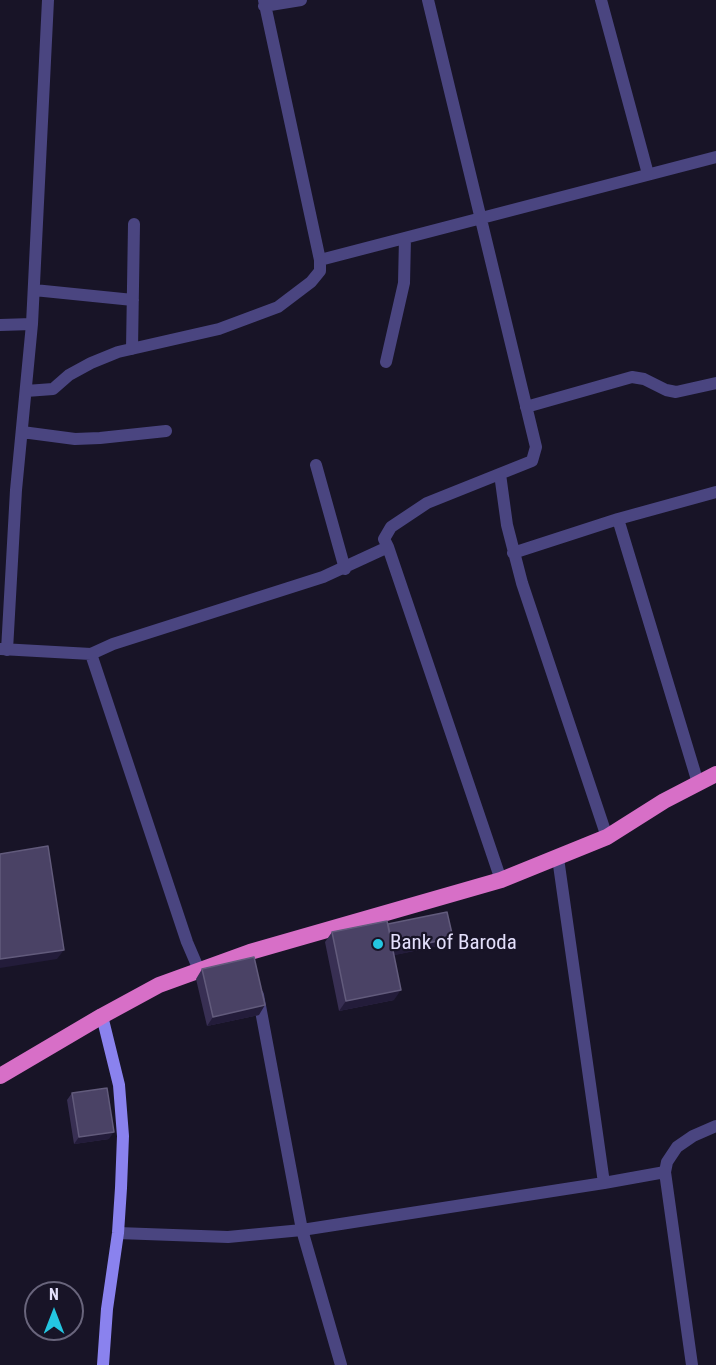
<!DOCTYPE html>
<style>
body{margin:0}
#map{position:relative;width:716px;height:1365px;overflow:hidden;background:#181427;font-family:"Roboto Condensed",sans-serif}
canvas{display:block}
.north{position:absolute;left:24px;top:1281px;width:60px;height:60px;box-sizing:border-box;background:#181427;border:2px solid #69657c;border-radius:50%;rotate:0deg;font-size:16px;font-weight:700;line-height:24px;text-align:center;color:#e3dffb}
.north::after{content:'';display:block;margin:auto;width:21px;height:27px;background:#24c6e1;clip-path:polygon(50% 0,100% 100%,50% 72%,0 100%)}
</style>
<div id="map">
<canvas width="716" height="1365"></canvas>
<div class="north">N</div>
</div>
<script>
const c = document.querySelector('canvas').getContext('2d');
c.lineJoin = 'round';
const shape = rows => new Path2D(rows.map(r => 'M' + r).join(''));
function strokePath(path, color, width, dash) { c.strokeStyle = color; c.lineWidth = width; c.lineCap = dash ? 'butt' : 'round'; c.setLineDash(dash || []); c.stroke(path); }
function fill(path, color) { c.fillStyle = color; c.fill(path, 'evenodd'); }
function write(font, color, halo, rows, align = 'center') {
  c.font = font + ' "Roboto Condensed",sans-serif'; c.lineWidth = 4.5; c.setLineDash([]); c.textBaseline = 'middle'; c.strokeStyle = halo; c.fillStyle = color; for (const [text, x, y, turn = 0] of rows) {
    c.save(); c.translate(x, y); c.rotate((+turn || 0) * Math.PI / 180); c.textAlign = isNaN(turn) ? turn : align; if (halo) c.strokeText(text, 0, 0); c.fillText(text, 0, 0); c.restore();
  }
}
strokePath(shape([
 [601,0,648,174],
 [264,6,301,0],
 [320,260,716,157],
 [34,290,133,300],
 [0,325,32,324],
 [132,349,134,224],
 [386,362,404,283,405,238],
 [26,391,53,389,69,375,91,363,118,352,219,329,278,307,311,282,320,271,320,260,264,0],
 [526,407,632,377,644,379,666,390,676,392,716,383],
 [22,432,75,439,100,438,166,431],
 [316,465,345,569],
 [500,474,507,525,522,583,607,837],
 [388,547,384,539,391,527,427,503,532,461,536,447,428,0],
 [513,553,618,519],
 [1,649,91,654,187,942,199,970],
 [7,650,16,490,32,324,48,0],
 [91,654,113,644,323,577,388,547,501,880],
 [698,783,618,519,716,492],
 [558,858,604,1183],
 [258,995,302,1230,341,1365],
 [665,1172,692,1365],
 [118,1233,228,1237,302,1230,604,1183,665,1172,667,1162,677,1147,693,1136,716,1126]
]), '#4a4580', 12);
strokePath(shape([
 [102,1016,119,1085,123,1136,121,1188,118,1233,107,1309,103,1365]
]), '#8a82ee', 12);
strokePath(shape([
 [0,1076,102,1016,159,985,250,952,501,880,607,837,664,801,716,774]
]), '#d76fc7', 16);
fill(shape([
 [388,924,448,944,394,955,394,1000,339,1011,325,942,332,932],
 [202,969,259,1015,207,1026,196,979],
 [72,1093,109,1139,74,1144,67,1100]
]), '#382f53');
fill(shape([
 [453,938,448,944,386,957,390,950],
 [64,950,57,959,0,968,0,959],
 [401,990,394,1000,339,1011,346,1001],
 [265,1005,259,1015,207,1026,213,1017],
 [114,1132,109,1139,74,1144,79,1137]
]), '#231c3a');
const building = shape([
 [48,846,64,950,0,959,0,854,48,846],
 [447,912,453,938,393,950,388,924,447,912],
 [387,921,401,990,346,1001,332,932,387,921],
 [254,957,265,1005,213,1017,202,969,254,957],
 [107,1088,114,1132,79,1137,72,1093,107,1088]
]);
fill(building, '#4a4265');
strokePath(building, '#625b7c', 1.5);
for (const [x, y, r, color] of [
 [378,944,6,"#24c6e1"]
]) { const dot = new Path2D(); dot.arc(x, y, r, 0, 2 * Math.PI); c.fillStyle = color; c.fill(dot); strokePath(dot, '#181427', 2); }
write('21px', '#e3dffb', '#181427', [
 ["Bank of Baroda",390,944]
], 'left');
</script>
